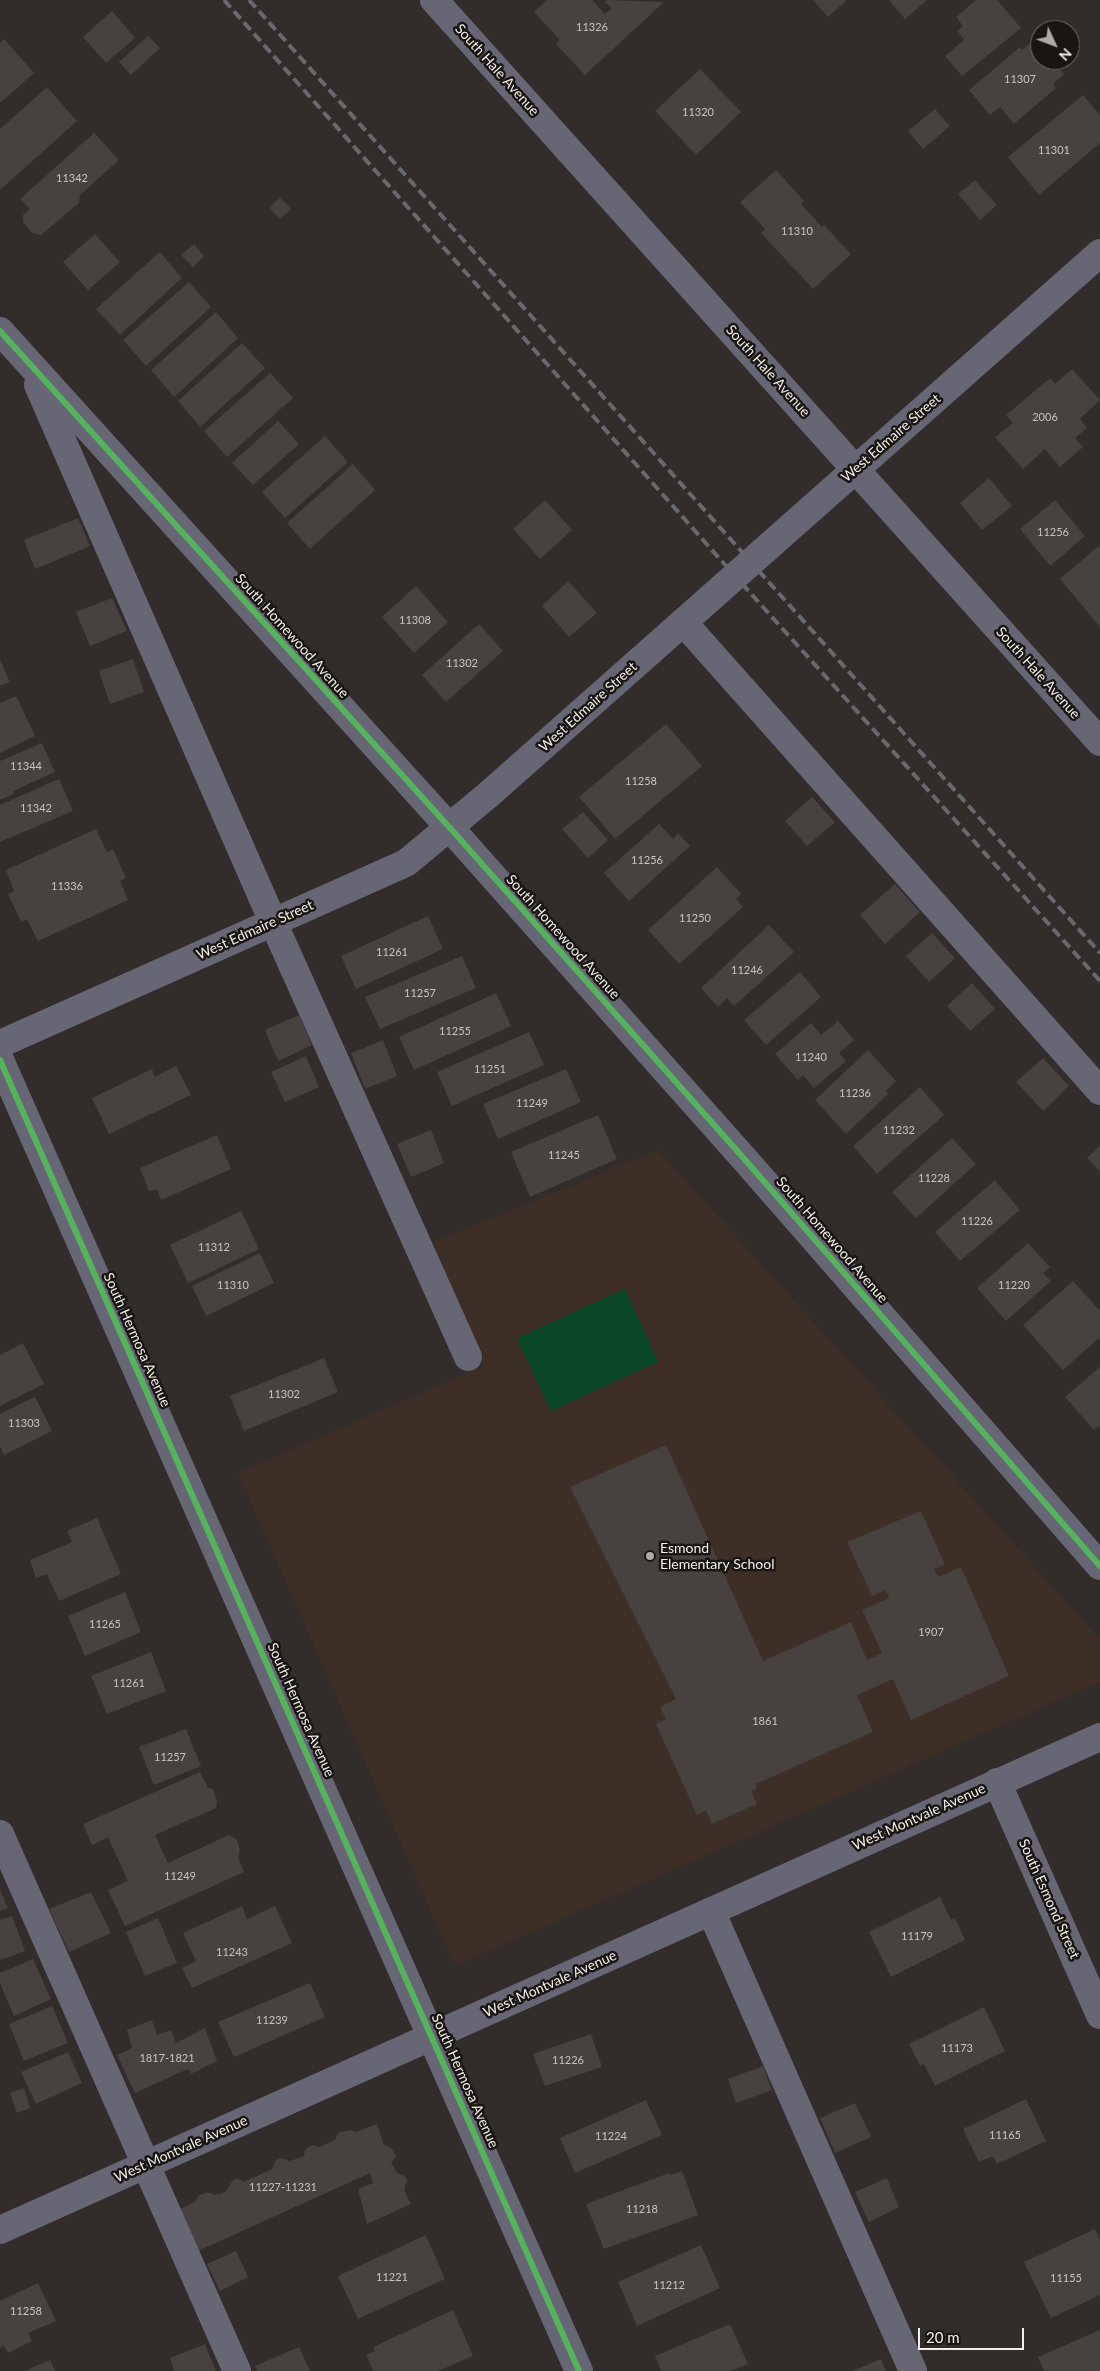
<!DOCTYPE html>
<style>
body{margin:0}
#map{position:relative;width:1100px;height:2371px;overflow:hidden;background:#322c2a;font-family:Lato,sans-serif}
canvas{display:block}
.north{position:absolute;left:1030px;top:20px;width:50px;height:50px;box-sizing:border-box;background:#191512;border:1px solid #716c68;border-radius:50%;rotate:133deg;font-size:14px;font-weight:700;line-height:20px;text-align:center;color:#f4eeea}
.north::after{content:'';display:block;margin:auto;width:18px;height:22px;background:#b0aaa7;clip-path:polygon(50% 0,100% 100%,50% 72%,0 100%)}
.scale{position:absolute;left:918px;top:2328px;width:106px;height:22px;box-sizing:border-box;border:2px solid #f4eeea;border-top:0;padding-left:6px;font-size:15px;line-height:18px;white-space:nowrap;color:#f4eeea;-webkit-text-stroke:4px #191512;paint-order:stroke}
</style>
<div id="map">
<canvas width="1100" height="2371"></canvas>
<div class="north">N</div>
<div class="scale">20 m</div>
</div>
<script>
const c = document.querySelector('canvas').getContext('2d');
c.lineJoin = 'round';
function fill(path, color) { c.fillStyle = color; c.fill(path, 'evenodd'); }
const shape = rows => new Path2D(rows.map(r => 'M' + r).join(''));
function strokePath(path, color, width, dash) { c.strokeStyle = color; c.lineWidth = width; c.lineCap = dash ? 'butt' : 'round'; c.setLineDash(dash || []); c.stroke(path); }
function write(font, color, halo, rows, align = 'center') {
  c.font = font + ' Lato,sans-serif'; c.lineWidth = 5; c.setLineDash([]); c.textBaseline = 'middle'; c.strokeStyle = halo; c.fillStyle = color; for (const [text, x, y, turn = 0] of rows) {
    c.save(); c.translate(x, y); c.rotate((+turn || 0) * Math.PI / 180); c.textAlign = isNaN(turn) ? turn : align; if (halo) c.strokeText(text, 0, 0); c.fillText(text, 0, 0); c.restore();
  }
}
fill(shape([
 [658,1150,1100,1639,1100,1682,455,1966,238,1473,483,1366,433,1242]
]), '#3d2f27');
fill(shape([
 [625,1289,658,1362,551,1411,517,1338]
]), '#0b482a');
fill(shape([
 [547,0,592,0,605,14,612,8,605,2,607,0,664,2,585,75,556,44,560,40,534,12],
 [813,0,847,0,828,17],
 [889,0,927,0,905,19],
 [976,0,997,0,1021,28,962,76,945,56,964,40,957,31,963,26,956,17],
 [112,11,135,38,106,63,83,37],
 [148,36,160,48,131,75,119,62],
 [4,39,34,73,0,103,0,43],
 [1034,40,1040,47,1040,60,1052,60,1064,74,1053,84,1056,88,1014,124,1000,107,990,115,969,90,1020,47,1022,50],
 [700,69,741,112,696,155,655,111],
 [47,87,77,121,0,190,0,129],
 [1083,95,1100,115,1100,143,1039,195,1008,157],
 [935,109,950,126,923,149,908,131],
 [94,133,119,160,80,195,79,203,41,235,32,233,23,222,23,215,30,209,20,199],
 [776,170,804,201,801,204,822,227,824,225,851,254,813,289,761,233,765,229,740,202],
 [975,180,997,205,980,220,958,194],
 [280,197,291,209,280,219,269,208],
 [95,234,120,262,88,290,63,262],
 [194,244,204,256,193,267,181,255],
 [160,252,182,278,120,335,96,309],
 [189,282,211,307,146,366,123,340],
 [216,312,238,338,174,397,151,370],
 [242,343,265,368,200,427,178,401],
 [1072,369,1100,400,1080,419,1087,428,1075,438,1083,447,1060,467,1045,449,1023,469,995,437,1013,423,1006,415,1050,378,1055,384],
 [270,373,293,398,227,457,204,431],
 [278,421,299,444,253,485,232,463],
 [325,436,348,462,285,518,262,492],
 [353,464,375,490,310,549,287,523],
 [989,478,1012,506,982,530,960,503],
 [545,500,572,530,540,559,513,529],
 [1055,500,1085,536,1050,566,1020,529],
 [78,518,90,546,35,569,24,540],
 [1100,545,1100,627,1060,579],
 [568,581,597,613,569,637,542,606],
 [416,586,448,622,414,653,382,617],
 [112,598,127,631,90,646,76,612],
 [479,624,503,651,446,702,422,675],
 [133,659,144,692,110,704,99,671],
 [0,660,10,682,0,686],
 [16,696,35,736,0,753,0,703],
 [666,724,702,766,615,839,579,797],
 [42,743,55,772,13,791,14,794,0,800,0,761],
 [59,779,73,811,0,842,0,805],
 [812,797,835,822,807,846,785,821],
 [583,812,608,840,588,858,562,829],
 [659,824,673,839,678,833,690,846,629,901,604,873],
 [96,829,107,852,113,849,126,878,120,881,128,900,38,941,27,919,21,922,8,894,14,891,6,870],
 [717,867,741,894,736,899,743,907,679,964,648,930],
 [895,884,920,912,885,944,860,915],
 [428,916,443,949,356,989,341,956],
 [769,925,794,952,734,1006,727,998,718,1007,701,988],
 [932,933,955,958,929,982,906,956],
 [462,956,476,988,380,1029,365,997],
 [800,972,821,997,766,1045,744,1020],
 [972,983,995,1009,970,1031,947,1006],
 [496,993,511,1026,414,1070,399,1037],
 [299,1015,312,1045,278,1061,265,1030],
 [838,1021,854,1040,839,1053,846,1061,814,1088,803,1075,798,1080,775,1054,811,1023,821,1035],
 [529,1032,544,1065,452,1106,437,1072],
 [383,1040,397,1076,365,1089,351,1053],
 [868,1050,896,1081,886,1091,888,1094,846,1134,815,1100],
 [306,1056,319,1087,285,1102,271,1072],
 [1043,1058,1069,1086,1043,1111,1016,1082],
 [176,1066,191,1095,109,1134,92,1098,152,1069,155,1077],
 [566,1069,581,1102,498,1139,483,1104],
 [920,1087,944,1115,877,1174,853,1146],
 [598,1115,617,1159,530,1197,511,1152],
 [431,1130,444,1163,411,1177,397,1144],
 [217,1135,231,1169,161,1200,157,1189,149,1191,140,1168],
 [952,1138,976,1164,916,1218,892,1192],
 [1100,1145,1100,1171,1087,1158],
 [995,1180,1020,1210,960,1261,935,1232],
 [241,1211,259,1249,188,1283,170,1245],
 [1028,1243,1050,1267,1043,1273,1051,1281,1006,1321,977,1288],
 [260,1253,274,1283,206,1316,192,1286],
 [1073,1281,1100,1311,1100,1337,1063,1370,1023,1325],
 [23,1343,44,1384,0,1406,0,1355],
 [324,1358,338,1392,244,1431,230,1396],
 [1100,1367,1100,1425,1094,1430,1065,1397],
 [35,1397,52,1431,4,1455,0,1446,0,1414],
 [666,1445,763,1661,851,1622,867,1660,882,1653,862,1610,889,1598,886,1590,872,1596,847,1542,921,1511,945,1565,934,1569,938,1577,961,1567,1009,1676,911,1720,893,1679,857,1695,873,1732,756,1784,757,1789,751,1791,757,1804,712,1824,706,1810,697,1815,656,1724,666,1719,660,1707,676,1699,570,1487],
 [97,1518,121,1574,59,1601,47,1574,36,1578,30,1560,72,1542,67,1531],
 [125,1592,141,1632,85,1656,68,1616],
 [151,1652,166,1691,107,1714,91,1676],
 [186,1729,201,1766,154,1785,139,1747],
 [200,1772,208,1788,213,1789,217,1801,216,1808,155,1835,168,1863,229,1835,237,1840,240,1850,238,1858,244,1872,125,1926,108,1890,128,1881,108,1837,92,1845,83,1824],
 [0,1890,8,1908,0,1911],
 [91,1892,111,1933,69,1952,49,1909],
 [940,1897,951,1920,955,1918,965,1940,891,1977,869,1932],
 [242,1906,247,1919,275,1906,292,1943,192,1988,182,1968,196,1961,183,1933],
 [12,1916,25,1951,0,1960,0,1920],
 [158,1918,177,1963,145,1976,126,1932],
 [33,1959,51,1999,14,2016,0,1983,0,1973],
 [310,1983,325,2017,234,2057,218,2022],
 [52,2006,68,2043,24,2061,9,2024],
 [984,2007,1005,2051,935,2086,924,2064,920,2066,909,2044],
 [152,2020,157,2035,171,2030,176,2043,205,2028,217,2061,191,2074,188,2069,135,2093,117,2055,132,2048,127,2030],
 [591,2034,602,2067,545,2086,533,2054],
 [68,2052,82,2083,36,2104,21,2072],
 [763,2066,772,2090,736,2103,728,2079],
 [24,2088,30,2108,17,2113,10,2093],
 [1026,2099,1046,2141,997,2164,993,2156,979,2162,963,2129],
 [646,2100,662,2135,575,2173,560,2138],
 [855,2103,871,2137,835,2153,820,2118],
 [377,2124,384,2145,391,2148,394,2152,396,2157,391,2162,397,2173,404,2175,407,2180,404,2190,411,2204,367,2224,358,2189,373,2183,370,2173,198,2251,180,2209,195,2202,198,2196,208,2192,214,2195,221,2194,226,2191,233,2180,238,2178,243,2182,272,2169,276,2160,281,2158,290,2161,304,2156,305,2150,310,2146,314,2145,319,2147,335,2140,339,2132,351,2130,356,2132],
 [682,2171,698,2215,604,2249,586,2204,669,2173,670,2175],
 [887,2178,899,2207,869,2222,855,2192],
 [1095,2229,1100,2240,1100,2295,1051,2318,1024,2262],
 [426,2235,445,2279,358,2319,338,2276],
 [701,2245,720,2288,637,2326,618,2282],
 [236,2251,248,2277,220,2291,207,2264],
 [38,2283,56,2321,28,2333,32,2341,8,2353,4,2346,0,2348,0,2301],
 [453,2310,473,2356,438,2371,373,2371,366,2355,375,2351,373,2347],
 [730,2324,748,2364,730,2371,661,2371,655,2356],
 [1100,2330,1100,2371,1044,2371,1038,2357],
 [205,2344,216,2371,174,2371,170,2358],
 [299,2347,310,2371,257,2371,255,2366],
 [881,2359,886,2371,852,2371],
 [50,2360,55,2371,25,2371]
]), '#474240');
strokePath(shape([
 [434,0,1100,742],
 [0,331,450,828,747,1162,1100,1566],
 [38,385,273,922,468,1357],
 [683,622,1100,1091],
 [0,1044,406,863,488,795,1100,253],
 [0,1060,579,2371],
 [997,1782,1100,2015],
 [0,1834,237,2371],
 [711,1911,913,2371],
 [0,2230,1100,1737]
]), '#676675', 28);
strokePath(shape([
 [224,0,735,576,1100,981],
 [249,0,1100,953]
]), '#69686e', 4, [10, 5]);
strokePath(shape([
 [0,331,450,828,747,1162,1100,1566],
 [0,1060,579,2371]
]), '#56b35d', 6);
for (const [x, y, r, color] of [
 [650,1556,5,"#b0aaa7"]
]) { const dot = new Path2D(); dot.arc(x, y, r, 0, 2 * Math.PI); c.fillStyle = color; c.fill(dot); strokePath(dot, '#191512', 2); }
write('11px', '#c9c3c0', null, [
 ["11326",592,27],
 ["11307",1020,79],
 ["11320",698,112],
 ["11301",1054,150],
 ["11342",72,178],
 ["11310",797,231],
 ["2006",1045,417],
 ["11256",1053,532],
 ["11308",415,620],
 ["11302",462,663],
 ["11344",26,766],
 ["11258",641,781],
 ["11342",36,808],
 ["11256",647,860],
 ["11336",67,886],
 ["11250",695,918],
 ["11261",392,952],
 ["11246",747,970],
 ["11257",420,993],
 ["11255",455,1031],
 ["11240",811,1057],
 ["11251",490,1069],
 ["11236",855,1093],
 ["11249",532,1103],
 ["11232",899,1130],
 ["11245",564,1155],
 ["11228",934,1178],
 ["11226",977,1221],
 ["11312",214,1247],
 ["11310",233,1285],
 ["11220",1014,1285],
 ["11302",284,1394],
 ["11303",24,1423],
 ["11265",105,1624],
 ["1907",931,1632],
 ["11261",129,1683],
 ["1861",765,1721],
 ["11257",170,1757],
 ["11249",180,1876],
 ["11179",917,1936],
 ["11243",232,1952],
 ["11239",272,2020],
 ["11173",957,2048],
 ["1817-1821",167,2058],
 ["11226",568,2060],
 ["11165",1005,2135],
 ["11224",611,2136],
 ["11227-11231",283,2187],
 ["11218",642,2209],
 ["11221",392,2277],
 ["11155",1066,2278],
 ["11212",669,2285],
 ["11258",26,2311]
]);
write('14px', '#f4eeea', '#191512', [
 ["South Hale Avenue",497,70,48],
 ["South Hale Avenue",768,371,48],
 ["West Edmaire Street",891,438,-41],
 ["South Homewood Avenue",292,636,48],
 ["South Hale Avenue",1038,673,48],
 ["West Edmaire Street",588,707,-42],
 ["West Edmaire Street",255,930,-24],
 ["South Homewood Avenue",563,937,48],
 ["South Homewood Avenue",832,1240,49],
 ["South Hermosa Avenue",137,1340,66],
 ["South Hermosa Avenue",301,1710,66],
 ["West Montvale Avenue",919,1817,-24],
 ["South Esmond Street",1049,1899,66],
 ["West Montvale Avenue",550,1984,-24],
 ["South Hermosa Avenue",465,2081,66],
 ["West Montvale Avenue",181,2149,-24]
]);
write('14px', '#f4eeea', '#191512', [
 ["Esmond",660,1548],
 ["Elementary School",660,1564]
], 'left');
</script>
